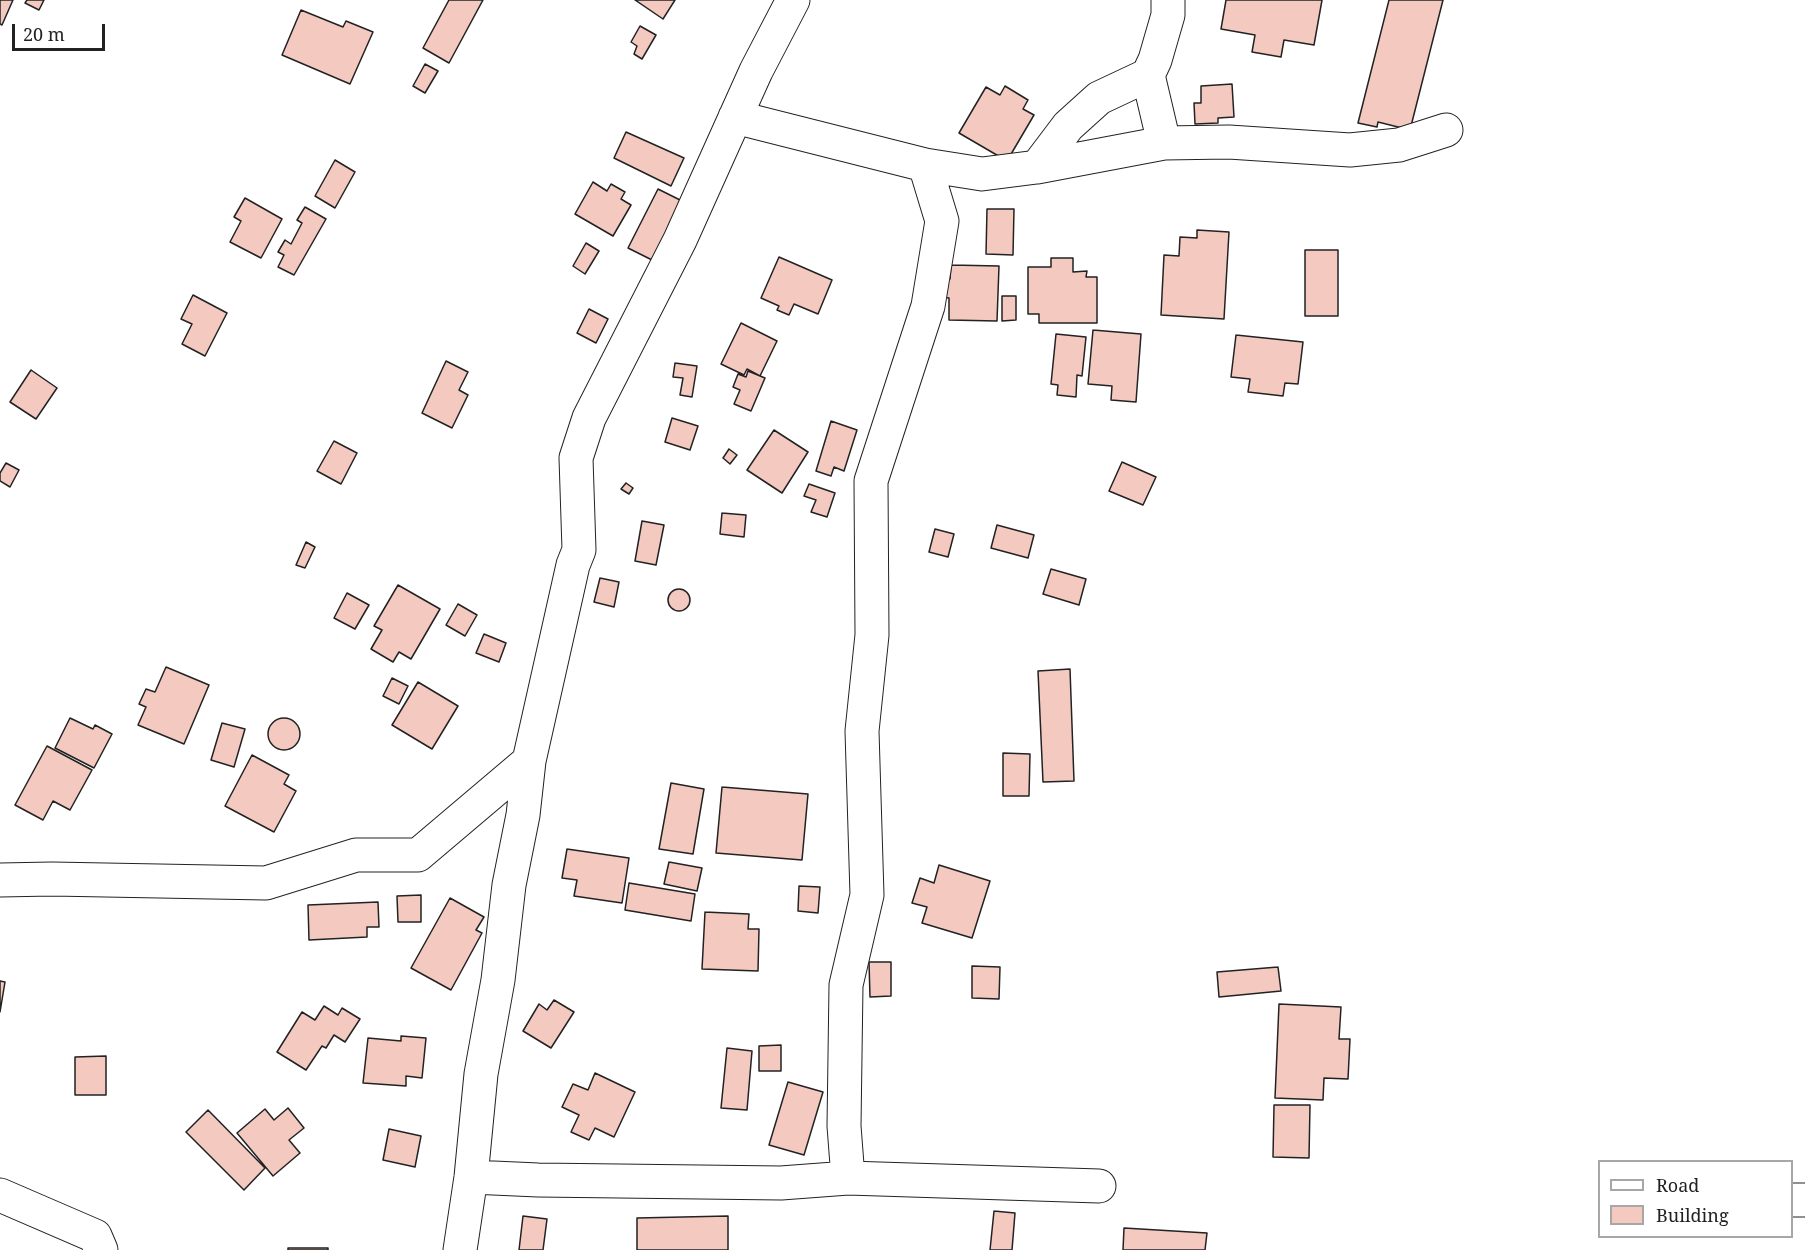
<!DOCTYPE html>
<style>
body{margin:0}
#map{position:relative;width:1805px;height:1250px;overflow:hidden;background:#fff;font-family:"Noto Serif",serif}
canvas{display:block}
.legend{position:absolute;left:1598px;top:1160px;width:195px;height:78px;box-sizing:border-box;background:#fff;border:2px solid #a7a7a7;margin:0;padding:8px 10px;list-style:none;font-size:18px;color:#222}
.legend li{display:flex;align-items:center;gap:12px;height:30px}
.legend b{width:30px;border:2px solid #a7a7a7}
.scale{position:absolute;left:12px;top:24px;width:93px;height:27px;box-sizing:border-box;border:3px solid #222;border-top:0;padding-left:8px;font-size:18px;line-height:21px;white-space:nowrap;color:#222;-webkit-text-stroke:4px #fff;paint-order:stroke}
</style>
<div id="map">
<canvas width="1805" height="1250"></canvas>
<ul class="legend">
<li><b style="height:8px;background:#fff"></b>Road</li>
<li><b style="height:16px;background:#f3c9c0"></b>Building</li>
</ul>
<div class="scale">20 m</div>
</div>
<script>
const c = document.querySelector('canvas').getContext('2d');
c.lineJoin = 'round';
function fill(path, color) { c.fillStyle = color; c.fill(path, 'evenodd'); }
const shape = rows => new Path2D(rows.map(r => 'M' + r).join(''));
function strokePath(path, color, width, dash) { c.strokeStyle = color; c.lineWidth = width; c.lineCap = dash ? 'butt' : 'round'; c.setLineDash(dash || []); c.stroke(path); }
const building = shape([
 [0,0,13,0,2,25,0,24,0,0],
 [27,0,44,0,39,10,25,3,27,0],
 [449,0,483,0,449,63,423,48,449,0],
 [635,0,675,0,663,19,635,0],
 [1226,0,1322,0,1314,45,1284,40,1281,57,1252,52,1255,35,1221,29,1226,0],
 [1389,0,1443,0,1410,130,1378,122,1377,127,1358,123,1389,0],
 [301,10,343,27,346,21,373,32,350,84,282,55,301,10],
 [640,26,656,35,642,59,634,54,637,46,631,42,640,26],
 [425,64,438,71,425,93,413,86,425,64],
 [1232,84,1234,117,1218,118,1218,123,1195,124,1194,103,1201,103,1201,86,1232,84],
 [1005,86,1028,100,1023,109,1034,115,1007,161,959,133,986,87,1000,95,1005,86],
 [626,132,684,158,671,186,614,158,626,132],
 [335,160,355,172,335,208,315,196,335,160],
 [593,182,607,191,611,184,625,192,621,199,631,205,613,236,575,214,593,182],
 [658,189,684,202,654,261,628,248,658,189],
 [245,198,282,219,261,258,230,242,241,221,234,217,245,198],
 [305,207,326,219,294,275,278,267,284,255,278,252,285,240,291,244,302,223,297,220,305,207],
 [987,209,1014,209,1013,255,986,254,987,209],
 [1197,230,1229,232,1224,319,1161,315,1164,255,1179,256,1180,237,1197,238,1197,230],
 [586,243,599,251,585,274,573,266,586,243],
 [1305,250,1338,250,1338,316,1305,316,1305,250],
 [779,257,832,280,818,314,794,304,789,315,777,310,779,306,761,298,779,257],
 [1051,258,1073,258,1073,272,1087,271,1086,277,1097,277,1097,323,1039,323,1039,314,1028,314,1028,267,1051,267,1051,258],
 [951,265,999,266,997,321,949,320,949,298,941,297,942,278,950,279,951,265],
 [193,295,227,313,205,356,182,344,192,324,181,319,193,295],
 [1002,296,1016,296,1016,320,1002,321,1002,296],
 [589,309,608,319,596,343,577,333,589,309],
 [741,323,777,341,760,376,747,369,744,375,721,364,741,323],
 [1093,330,1141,334,1136,402,1111,400,1112,386,1088,384,1093,330],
 [1056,334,1086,337,1082,376,1077,375,1076,397,1057,395,1058,385,1051,384,1056,334],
 [1236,335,1303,342,1298,384,1285,383,1283,396,1248,392,1250,379,1231,377,1236,335],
 [446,361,468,372,459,390,468,395,452,428,422,413,446,361],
 [675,363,697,366,692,397,680,395,683,378,673,377,675,363],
 [31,370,57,388,36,419,10,402,31,370],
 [748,371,765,378,751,411,734,404,740,390,733,387,738,374,746,377,748,371],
 [672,418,698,426,690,450,665,442,672,418],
 [831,421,857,430,844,471,834,467,831,476,816,471,831,421],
 [774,430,808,452,782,493,747,470,774,430],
 [334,441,357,453,341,484,317,471,334,441],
 [729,449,737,455,730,464,723,458,729,449],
 [1122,462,1156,477,1143,505,1109,491,1122,462],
 [6,463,19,470,10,487,0,481,0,473,6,463],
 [626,483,633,488,629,494,621,489,626,483],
 [809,484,835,493,827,517,811,512,816,500,804,496,809,484],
 [722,513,746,515,744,537,720,534,722,513],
 [642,521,664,525,656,565,635,561,642,521],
 [997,525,1034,535,1028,558,991,548,997,525],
 [935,529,954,534,948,557,929,552,935,529],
 [306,542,315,547,305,568,296,565,306,542],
 [1051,569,1086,579,1079,605,1043,594,1051,569],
 [600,578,619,582,614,607,594,602,600,578],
 [398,585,440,609,411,659,399,652,393,662,371,649,382,630,374,626,398,585],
 '668 600a11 11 0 1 1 22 0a11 11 0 1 1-22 0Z',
 [347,593,369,605,355,629,334,618,347,593],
 [458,604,477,615,465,636,446,625,458,604],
 [484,634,506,643,499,662,476,653,484,634],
 [166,667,209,685,184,744,138,725,146,707,139,704,146,689,155,692,166,667],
 [1070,669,1074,781,1043,782,1038,671,1070,669],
 [392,678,408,686,399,704,383,696,392,678],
 [418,682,458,706,432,749,392,725,418,682],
 '268 734a16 16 0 1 1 32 0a16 16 0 1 1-32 0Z',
 [70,718,93,729,95,725,112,734,94,768,55,748,70,718],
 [222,723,245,729,234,767,211,760,222,723],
 [47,746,92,770,70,810,53,801,43,820,15,805,47,746],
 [1003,753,1030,754,1029,796,1003,796,1003,753],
 [252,755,289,775,284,784,296,791,274,832,225,806,252,755],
 [671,783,704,789,693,854,659,849,671,783],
 [722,787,808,794,802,860,716,853,722,787],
 [567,849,629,858,622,903,574,896,577,880,562,878,567,849],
 [669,862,702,868,697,891,664,884,669,862],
 [939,865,990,881,972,938,922,923,927,907,912,903,920,878,934,883,939,865],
 [629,883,695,894,691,921,625,910,629,883],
 [799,886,820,887,818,913,798,911,799,886],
 [421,895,421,922,398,922,397,896,421,895],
 [450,898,484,917,476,930,482,933,451,990,411,968,450,898],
 [378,902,379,927,367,927,367,937,309,940,308,905,378,902],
 [705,912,749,914,748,929,759,929,758,971,702,969,705,912],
 [869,962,891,962,891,996,870,997,869,962],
 [972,966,1000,967,999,999,972,998,972,966],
 [1278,967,1281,991,1219,997,1217,972,1278,967],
 [0,981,5,982,0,1012,0,981],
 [554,1000,574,1012,551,1048,523,1031,539,1004,547,1010,554,1000],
 [1279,1004,1341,1007,1339,1039,1350,1039,1348,1079,1324,1078,1323,1100,1275,1098,1279,1004],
 [324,1006,338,1015,342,1008,360,1019,345,1042,334,1035,326,1048,322,1046,306,1070,277,1052,302,1012,315,1020,324,1006],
 [401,1036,426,1038,422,1078,406,1076,406,1086,363,1083,368,1038,401,1041,401,1036],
 [781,1045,781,1071,759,1071,759,1046,781,1045],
 [727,1048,752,1051,747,1110,721,1108,727,1048],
 [106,1056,106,1095,75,1095,75,1057,106,1056],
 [595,1073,635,1092,614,1137,595,1128,589,1140,571,1132,579,1115,562,1107,573,1084,588,1090,595,1073],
 [788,1082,823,1092,804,1155,769,1145,788,1082],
 [1274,1105,1310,1105,1309,1158,1273,1157,1274,1105],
 [288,1108,304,1128,289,1140,300,1153,273,1176,237,1133,265,1109,274,1120,288,1108],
 [208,1110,265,1168,244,1190,186,1132,208,1110],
 [389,1129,421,1136,415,1167,383,1160,389,1129],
 [994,1211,1015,1213,1012,1250,990,1250,994,1211],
 [523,1216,547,1219,543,1250,519,1250,523,1216],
 [728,1216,728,1250,637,1250,637,1218,728,1216],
 [1124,1228,1207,1233,1205,1250,1123,1250,1124,1228],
 [288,1248,328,1248,328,1250,288,1250,288,1248]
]);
fill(building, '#f3c9c0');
strokePath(building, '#222', 1.5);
const minor = shape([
 [1148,75,1164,143],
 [735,117,925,165],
 [1037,167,1164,143,1229,142,1350,150,1399,145,1446,130],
 [0,880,52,879,266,883,356,855,418,855,529,761],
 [471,1177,538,1180,781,1183,848,1178,1099,1186],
 [848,1178,844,1126,846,985,867,895,862,731,872,635,871,481,928,306,942,221,925,165,982,174,1037,167,1068,126,1099,98,1148,75,1155,60,1168,15,1168,0],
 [0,1195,95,1236,101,1250],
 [1792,1200,1805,1200],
 [460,1250,471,1177,481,1074,498,980,509,885,523,815,529,761,573,565,579,550,576,458,589,418,680,240,756,71,793,0]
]);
strokePath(minor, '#222', 35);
strokePath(minor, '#fff', 33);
</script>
